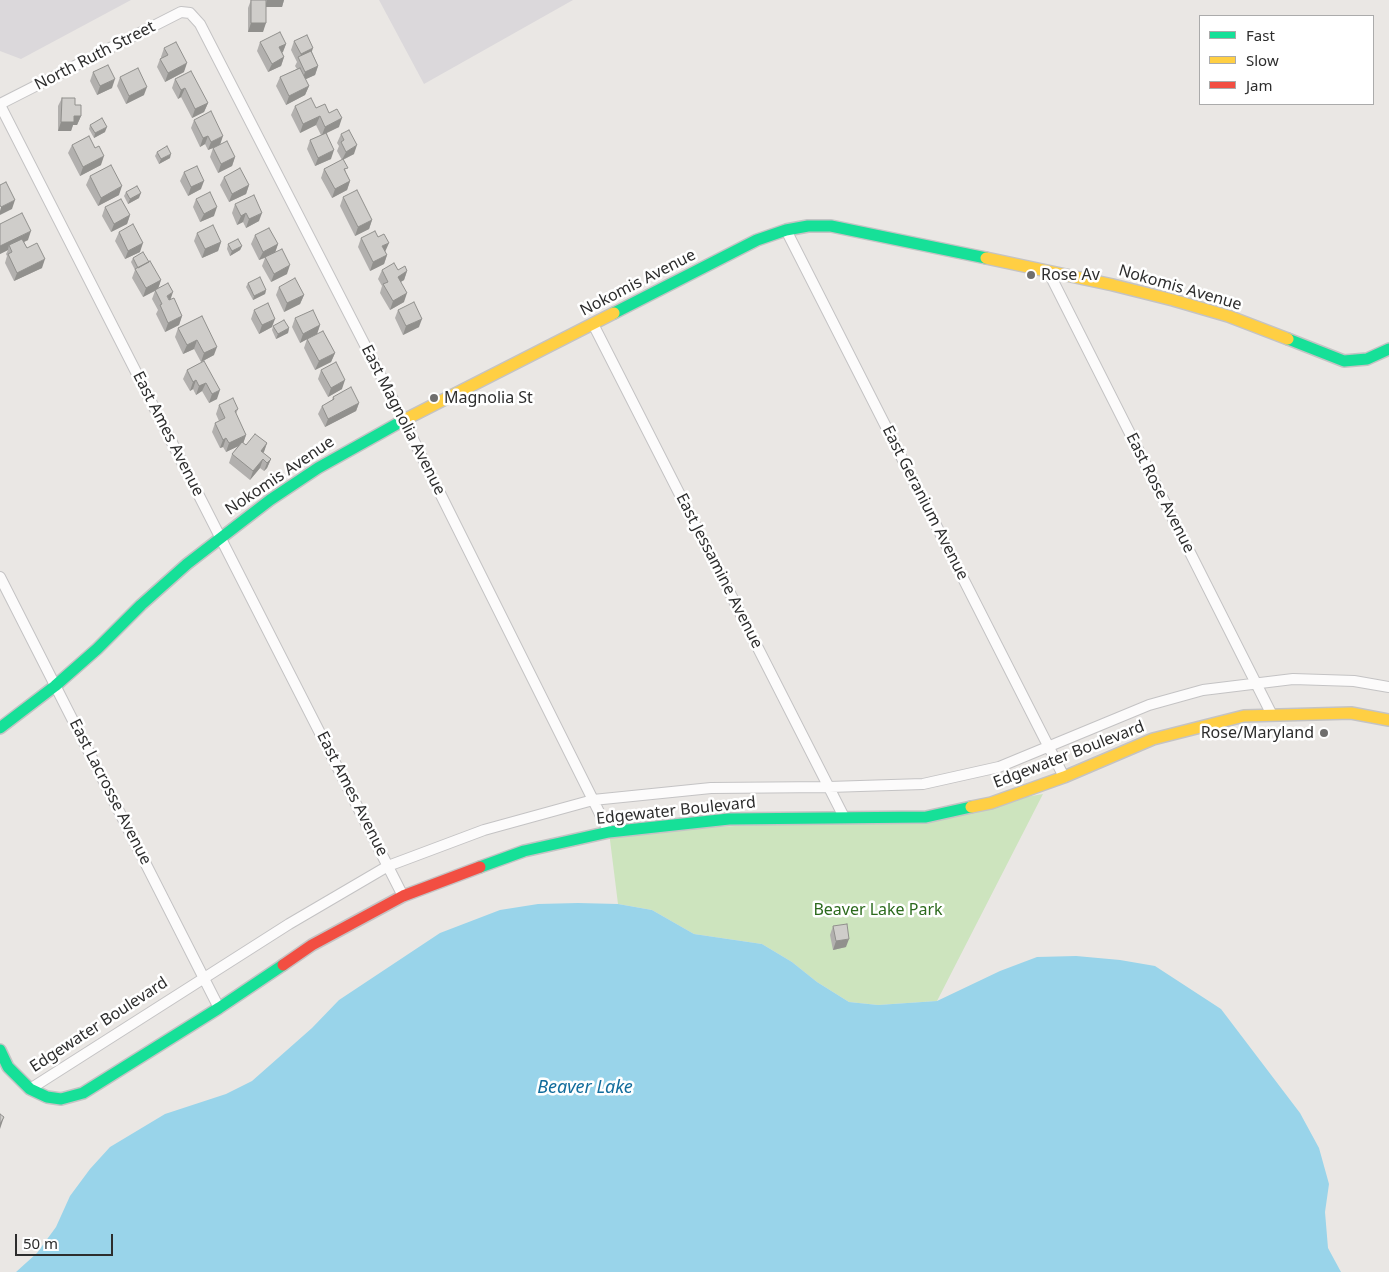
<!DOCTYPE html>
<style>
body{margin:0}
#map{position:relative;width:1389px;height:1272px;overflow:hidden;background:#eae7e4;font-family:"Noto Sans",sans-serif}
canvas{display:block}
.legend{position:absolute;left:1199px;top:15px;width:175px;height:90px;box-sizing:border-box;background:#fff;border:1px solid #ababab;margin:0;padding:6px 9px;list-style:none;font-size:15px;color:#2d2d2d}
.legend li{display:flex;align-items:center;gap:10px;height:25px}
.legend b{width:25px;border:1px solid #ababab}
.scale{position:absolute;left:15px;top:1234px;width:98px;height:22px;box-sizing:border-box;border:2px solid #2d2d2d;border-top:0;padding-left:6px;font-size:15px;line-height:18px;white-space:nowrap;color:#2d2d2d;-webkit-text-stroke:4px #fff;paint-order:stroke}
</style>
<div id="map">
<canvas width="1389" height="1272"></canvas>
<ul class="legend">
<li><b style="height:6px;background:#16e098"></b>Fast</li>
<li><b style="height:6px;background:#ffcf43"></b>Slow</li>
<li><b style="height:6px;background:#f24e42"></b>Jam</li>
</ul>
<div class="scale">50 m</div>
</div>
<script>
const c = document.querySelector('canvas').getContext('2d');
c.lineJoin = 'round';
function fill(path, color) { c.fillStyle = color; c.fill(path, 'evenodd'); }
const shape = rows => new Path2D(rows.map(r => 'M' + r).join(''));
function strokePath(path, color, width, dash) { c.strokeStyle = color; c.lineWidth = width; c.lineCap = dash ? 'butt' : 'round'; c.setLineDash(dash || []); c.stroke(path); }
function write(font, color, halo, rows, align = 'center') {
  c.font = font + ' "Noto Sans",sans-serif'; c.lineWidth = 5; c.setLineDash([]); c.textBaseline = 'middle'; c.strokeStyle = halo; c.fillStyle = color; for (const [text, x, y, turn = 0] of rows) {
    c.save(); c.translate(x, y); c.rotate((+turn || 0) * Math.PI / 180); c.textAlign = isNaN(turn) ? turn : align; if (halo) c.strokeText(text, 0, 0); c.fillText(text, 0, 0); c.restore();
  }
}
fill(shape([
 [0,0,131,0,21,59,0,51],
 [379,0,573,0,424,84]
]), '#dbd8db');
fill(shape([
 [1043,794,937,1001,878,1005,849,1002,817,982,792,962,762,944,694,934,652,910,618,904,609,832,926,817,991,803]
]), '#cde4be');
fill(shape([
 [578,903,618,904,652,910,694,934,762,944,792,962,817,982,849,1002,878,1005,937,1001,1000,971,1037,957,1076,956,1120,960,1155,966,1221,1009,1300,1113,1319,1148,1329,1184,1325,1212,1328,1248,1341,1272,16,1272,37,1253,56,1227,70,1196,90,1169,110,1147,165,1114,226,1094,252,1081,312,1028,339,1000,440,933,500,910,538,904]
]), '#99d4ea');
const street = shape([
 [0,104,181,12,190,13,200,24,404,421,609,832],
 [0,105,403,896],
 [786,230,1064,777],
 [1048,271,1272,715],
 [593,324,844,817],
 [0,577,219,1008],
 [30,1089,289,924,388,866,484,830,593,800,711,788,829,787,923,784,999,767,1149,705,1203,690,1293,679,1354,681,1389,687]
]);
const fast = shape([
 [614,313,757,240,786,230,808,226,831,226,986,258],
 [1288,339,1344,361,1367,359,1389,349],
 [0,728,55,686,97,649,141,605,187,564,270,500,318,468,404,420],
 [480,867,524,851,609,832,729,819,926,817,971,807],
 [0,1050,8,1067,30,1089,47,1097,61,1099,83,1093,219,1008,283,965]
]);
const slow = shape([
 [986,258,1113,285,1173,300,1228,316,1288,339],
 [404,420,614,313],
 [971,807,991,803,1064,777,1153,739,1244,716,1351,713,1389,720]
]);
const jam = shape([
 [283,965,312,945,403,896,480,867]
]);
strokePath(street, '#c4c3c4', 12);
strokePath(fast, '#c4c3c4', 14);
strokePath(slow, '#c4c3c4', 14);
strokePath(jam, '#c4c3c4', 14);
strokePath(street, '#fcfbfb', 10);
strokePath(fast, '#16e098', 11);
strokePath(slow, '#ffcf43', 11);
strokePath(jam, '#f24e42', 11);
fill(shape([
 [251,0,284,0,282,7,266,7,263,32,248,32,248,8],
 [294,41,312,52,318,66,315,75,305,79,309,86,305,95,286,105,276,86,280,77,297,69,295,66,297,62,291,50],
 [260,42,286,44,282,53,284,57,281,66,268,72,257,51],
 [164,48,184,72,165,82,157,67,160,59,161,58,161,57],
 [93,72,112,88,97,95,90,81],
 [120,77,144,95,126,104,117,86],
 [175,79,208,103,204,112,192,118,181,97,178,99,172,88],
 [62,98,75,105,81,116,77,125,73,125,71,131,58,131,58,106],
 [295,106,316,108,329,113,339,127,327,133,331,159,315,166,307,149,310,140,321,135,316,125,300,133,291,115],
 [194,120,220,144,235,157,232,166,218,173,210,157,213,148,208,150,205,144,200,147,191,128],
 [90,125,105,132,94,138,89,129],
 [341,134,354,154,343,160,346,173,350,181,347,190,332,198,321,178,324,169,342,160,337,151,339,146,337,143],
 [72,145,101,165,80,176,68,153],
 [157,152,170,158,159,164,155,156],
 [184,172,201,189,188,196,180,181],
 [90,176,119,195,98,206,86,185],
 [224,177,249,185,246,194,229,202,220,185],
 [126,192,139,198,128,204,124,196],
 [343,197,372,220,369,229,355,236,340,206],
 [196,199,214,216,200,222,193,207],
 [235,204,259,221,246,228,243,222,237,225,232,213],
 [105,207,130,215,127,224,111,232,102,216],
 [0,224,28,240,24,242,27,248,42,268,14,281,5,263,7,256,6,254,8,250,0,254],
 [119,232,140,252,125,259,115,241],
 [197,233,221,242,218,251,202,258,194,241],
 [255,235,278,244,275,252,287,274,271,282,262,266,265,258,259,260,251,244],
 [361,238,385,252,387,255,384,264,370,271,358,247],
 [228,244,242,246,240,250,230,256,227,249],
 [133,258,149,262,161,280,158,288,170,300,182,316,179,325,165,332,156,314,158,310,152,299,155,291,143,297,132,278,135,270,131,262],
 [382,270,398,270,407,271,404,280,401,282,404,302,390,310,380,293,382,286,378,279],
 [248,283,266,290,265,294,253,300,246,287],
 [279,287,304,295,300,304,284,312,276,295],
 [254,310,272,327,259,334,251,319],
 [398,310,419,327,403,335,395,318],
 [202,316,214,355,201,362,194,349,183,354,175,337,178,328],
 [295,318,320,325,317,334,335,353,331,362,315,370,304,348,307,339,300,343,292,327],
 [273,326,289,328,288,333,276,339,272,330],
 [204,361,217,399,209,403,202,391,196,395,193,389,190,391,183,379,187,370],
 [321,370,342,389,328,397,318,379],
 [333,397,359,403,356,411,325,427,318,414,322,406,332,400],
 [219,405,238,409,236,414,246,435,243,443,246,445,267,443,263,453,271,459,267,468,264,471,260,468,250,480,229,463,232,454,238,446,226,452,223,447,220,448,212,432,215,423,219,421,216,414],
 [833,926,846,947,833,950,830,935]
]), '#b2b0ae');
fill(shape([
 [267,0,284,0,282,7,265,7],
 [251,23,266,23,263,32,248,32],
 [286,44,283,52,276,56,279,47],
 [313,48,310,57,299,59,301,54],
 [284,57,281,66,268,72,272,64],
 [187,63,184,72,165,82,168,73],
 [318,66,315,75,302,81,305,72],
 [115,79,112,88,97,95,100,86],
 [309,86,305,95,286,105,289,96],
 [147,87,144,95,126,104,129,96],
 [185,88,181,97,178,99,181,90],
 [208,103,204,112,192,118,195,109],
 [74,116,81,116,77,125,73,125,71,131,58,131,61,122],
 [320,116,316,125,300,133,303,124],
 [342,118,339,127,322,135,325,127],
 [107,127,105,132,94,138,95,133],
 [208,136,205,144,200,147,203,138],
 [223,136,220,145,208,150,211,142],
 [357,145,354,154,342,160,346,152],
 [334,150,331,159,315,166,318,158],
 [171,154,170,158,159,164,161,159],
 [104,156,101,165,80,176,83,167],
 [235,157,232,166,218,173,221,164],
 [204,181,201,189,188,196,191,187],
 [350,181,347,190,332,198,335,189],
 [249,185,246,194,229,202,232,194],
 [122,186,119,195,98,206,101,198],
 [141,193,139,198,128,204,130,199],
 [15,200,12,209,0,215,0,211,1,207],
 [217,207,214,216,200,222,204,214],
 [246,213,243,222,237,225,241,216],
 [262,213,259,221,246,228,249,219],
 [130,215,127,224,111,232,114,224],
 [372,220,369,229,355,236,358,227],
 [31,231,28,240,11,248,9,245,8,250,0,254,0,246],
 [221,242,218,251,202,258,205,249],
 [143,243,140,252,125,259,128,251],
 [389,243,385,252,382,246],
 [278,244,275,253,259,260,263,252],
 [242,246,240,250,230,256,232,251],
 [387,255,384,264,370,271,373,262],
 [45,259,42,268,14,281,17,273],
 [290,265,287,274,271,282,274,274],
 [407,271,404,280,395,285,398,277],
 [161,280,158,289,143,297,146,288],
 [266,290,265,294,253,300,254,296],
 [173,292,170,301,167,296],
 [407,293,404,302,390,310,393,301],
 [304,295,300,304,284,312,287,303],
 [182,316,179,325,165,332,168,323],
 [275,319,272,327,259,334,262,325],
 [422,319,419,327,403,335,406,326],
 [320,325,317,334,300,343,303,334],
 [289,328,288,333,276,339,278,334],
 [197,340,194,349,183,354,187,345],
 [217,347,214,355,201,362,204,353],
 [335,353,331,362,315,370,319,361],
 [196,380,193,389,190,391,193,382],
 [345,380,342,389,328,397,331,388],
 [206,383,202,391,196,395,199,386],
 [220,390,217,399,209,403,212,394],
 [359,403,356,411,325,427,328,419],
 [246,435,243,444,226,452,229,443],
 [226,438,223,447,220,448,223,440],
 [267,443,264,452,258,460,261,451],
 [263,459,260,468,250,480,253,471],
 [271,459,267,468,264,471,267,463],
 [849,939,846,947,833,950,836,941],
 [4,1117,0,1129,0,1124]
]), '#91908d');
const building = shape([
 [251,0,266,0,266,23,251,23,251,0],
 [280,32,286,44,279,47,284,57,272,64,260,42,280,32],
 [307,35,313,48,301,54,294,41,307,35],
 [176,42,187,63,168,73,160,59,168,55,164,48,176,42],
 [311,51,318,66,305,72,298,57,311,51],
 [108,65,115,79,100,86,93,72,108,65],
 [138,68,147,87,129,96,120,77,138,68],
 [300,68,309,86,289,96,280,77,300,68],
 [191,71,208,103,195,109,185,88,181,90,175,79,191,71],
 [62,98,75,98,75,105,81,105,81,116,74,116,74,122,61,122,62,98],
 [311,98,316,108,325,104,329,113,337,109,342,118,325,127,320,116,303,124,295,106,311,98],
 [211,111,223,136,211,142,208,136,203,138,194,120,211,111],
 [102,118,107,127,95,133,90,125,102,118],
 [349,130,357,145,346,152,341,142,344,140,341,134,349,130],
 [326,133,334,150,318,158,310,140,326,133],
 [89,136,95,148,99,146,104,156,83,167,72,145,89,136],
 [227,141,235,157,221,164,213,148,227,141],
 [167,146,171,154,161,159,157,152,167,146],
 [343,159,348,168,344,169,350,181,335,189,324,169,343,159],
 [111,165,122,186,101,198,90,176,111,165],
 [197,166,204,181,191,187,184,172,197,166],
 [240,168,249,185,232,194,224,177,240,168],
 [6,182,15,200,1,207,0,205,0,185,6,182],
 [137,186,141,193,130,199,126,192,137,186],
 [357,190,372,220,358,227,343,197,357,190],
 [210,192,217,207,204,214,196,199,210,192],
 [254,195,262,213,249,219,246,213,241,216,235,204,254,195],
 [121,199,130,215,114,224,105,207,121,199],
 [22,213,31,231,0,246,0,224,22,213],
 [133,224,143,243,128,251,119,232,133,224],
 [213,225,221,242,205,249,197,233,213,225],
 [269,228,278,244,263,252,255,235,269,228],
 [375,231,378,237,384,234,389,243,382,246,387,255,373,262,361,238,375,231],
 [22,239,27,248,37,243,45,259,17,273,8,254,12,252,9,245,22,239],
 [238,239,242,246,232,251,228,244,238,239],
 [282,249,290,265,274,274,265,257,282,249],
 [143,252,149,262,138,268,133,258,143,252],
 [150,261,161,280,146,288,135,269,150,261],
 [394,263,398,270,405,266,407,271,398,277,407,293,393,301,383,284,388,282,382,270,394,263],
 [260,277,266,290,254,296,248,283,260,277],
 [295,278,304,295,287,303,279,287,295,278],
 [168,283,173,292,167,296,169,300,174,298,182,316,168,323,160,305,162,304,155,290,168,283],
 [414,302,422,319,406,326,398,310,414,302],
 [268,303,275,319,262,325,254,310,268,303],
 [313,310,320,325,303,334,295,318,313,310],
 [202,316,217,347,204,353,197,340,187,345,178,328,202,316],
 [284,320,289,328,278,334,273,326,284,320],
 [323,331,335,353,319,361,307,339,323,331],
 [204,361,220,390,212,394,206,383,199,386,196,380,193,382,187,370,204,361],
 [336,362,345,380,331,388,321,370,336,362],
 [351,387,359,403,328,419,322,406,334,399,333,397,351,387],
 [233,398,238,409,235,411,246,435,229,443,226,438,223,440,215,423,225,418,219,405,233,398],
 [255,434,267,443,261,451,271,459,267,463,263,459,253,471,232,454,242,442,246,445,255,434],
 [847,924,849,939,836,941,833,926,847,924],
 [0,1114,4,1117,0,1124,0,1114]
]);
fill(building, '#cfcdca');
strokePath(building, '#91908d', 1);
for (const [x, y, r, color] of [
 [1031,275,5,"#6f6e6d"],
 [434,398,5,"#6f6e6d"],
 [1324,733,5,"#6f6e6d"]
]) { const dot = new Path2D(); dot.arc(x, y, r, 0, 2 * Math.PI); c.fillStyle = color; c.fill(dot); strokePath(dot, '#fff', 2); }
write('16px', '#2d2d2d', '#fff', [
 ["North Ruth Street",95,56,-27],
 ["Nokomis Avenue",638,283,-27],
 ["Nokomis Avenue",1180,288,16],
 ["East Magnolia Avenue",403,420,63],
 ["East Ames Avenue",168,434,63],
 ["Nokomis Avenue",280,476,-34],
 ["East Rose Avenue",1160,493,63],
 ["East Geranium Avenue",925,503,63],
 ["East Jessamine Avenue",719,571,63],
 ["Edgewater Boulevard",1069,755,-21],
 ["East Lacrosse Avenue",110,792,63],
 ["East Ames Avenue",352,794,63],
 ["Edgewater Boulevard",676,811,-6],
 ["Edgewater Boulevard",99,1025,-33]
]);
write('16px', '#2d2d2d', '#fff', [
 ["Rose Av",1041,275],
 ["Magnolia St",444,398],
 ["Rose/Maryland",1314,733,"right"]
], 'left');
write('16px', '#2c6a1d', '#fff', [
 ["Beaver Lake Park",878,910]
]);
write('italic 18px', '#116c9c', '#fff', [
 ["Beaver Lake",585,1088]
]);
</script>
